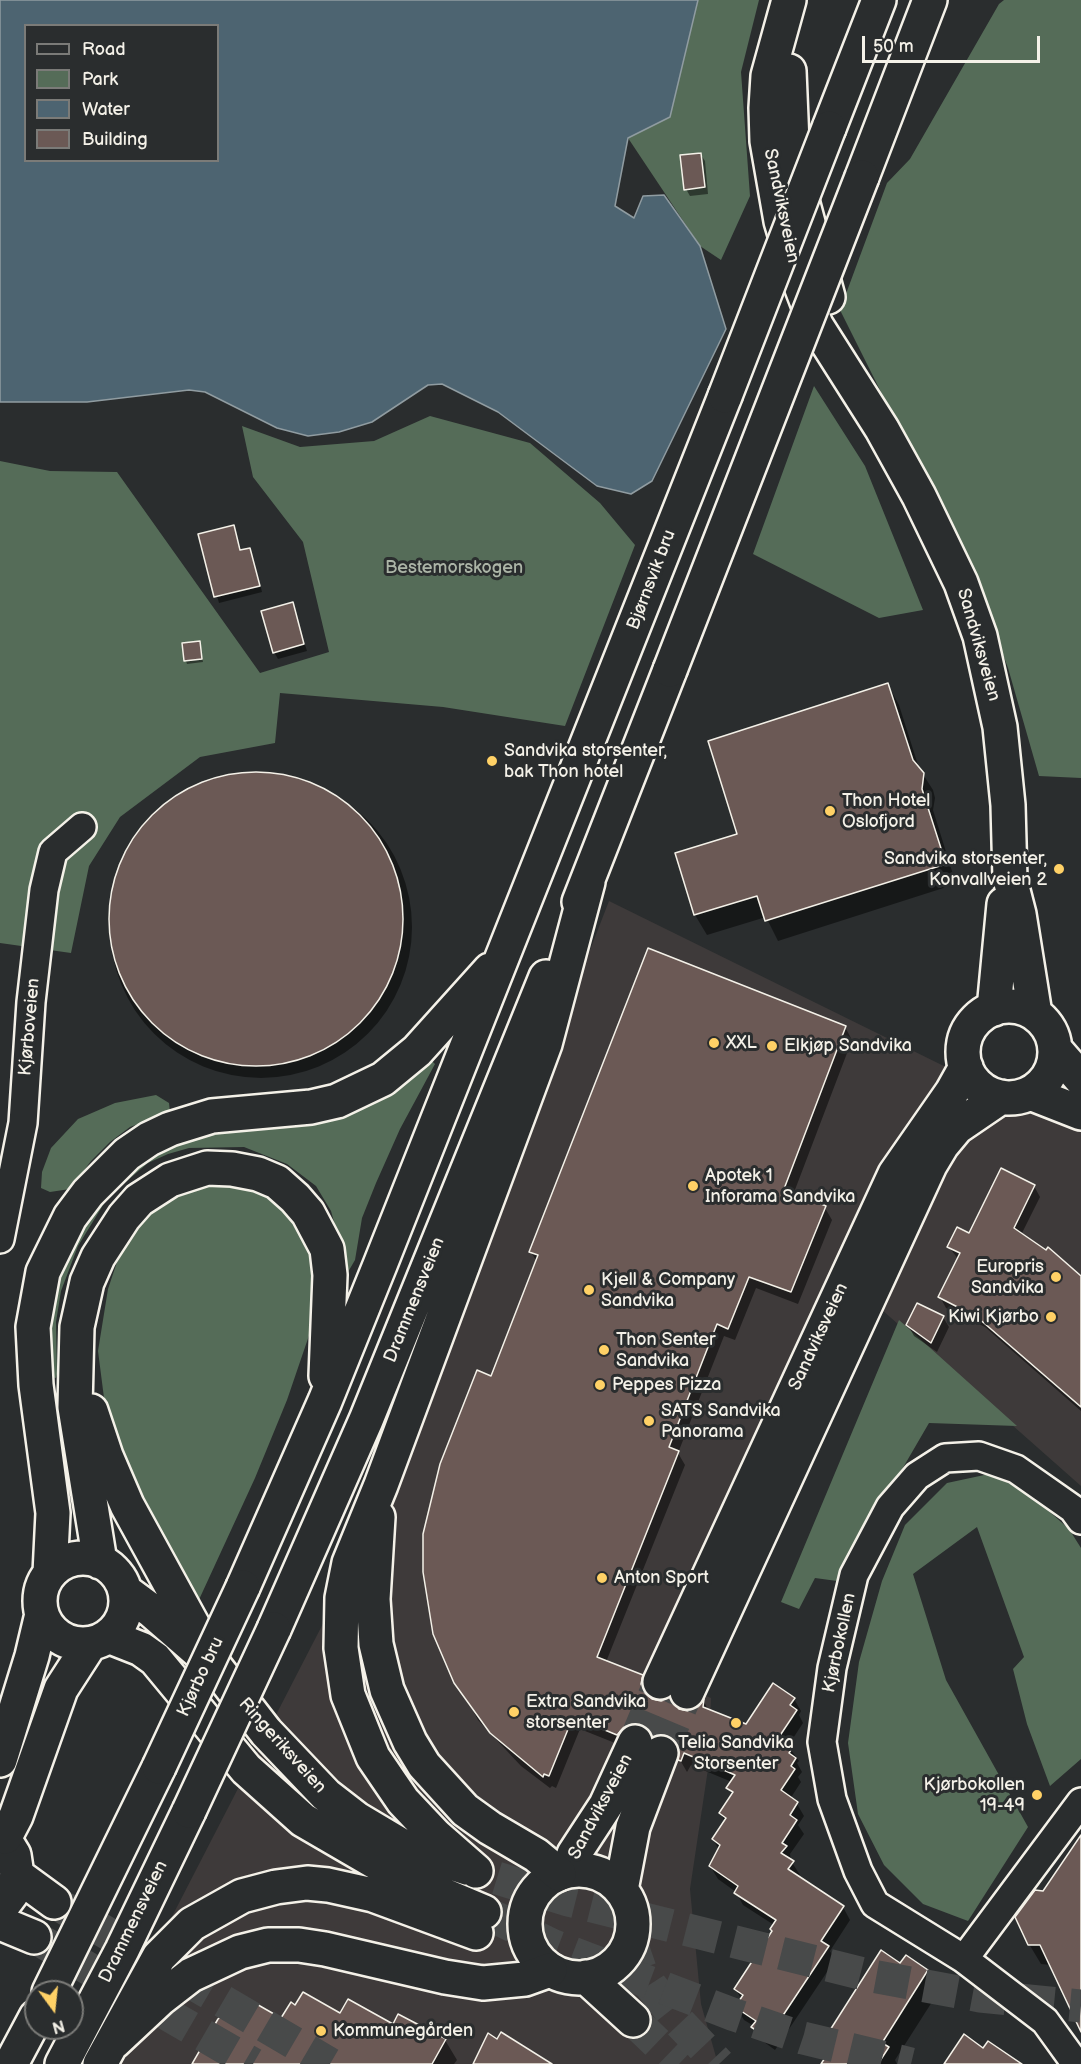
<!DOCTYPE html>
<meta charset="utf-8">
<style>
body{margin:0}
#map{position:relative;width:1081px;height:2064px;overflow:hidden;background:#2a2d2e;font-family:"Balsamiq Sans",sans-serif}
canvas{display:block}
.legend{position:absolute;left:24px;top:24px;width:195px;height:138px;box-sizing:border-box;background:#2a2d2e;border:2px solid #7b7b78;margin:0;padding:8px 10px;list-style:none;font-size:18px;color:#f4f1e8}
.legend li{display:flex;align-items:center;gap:12px;height:30px}
.legend b{width:30px;border:2px solid #7b7b78}
.north{position:absolute;left:24px;top:1980px;width:60px;height:60px;box-sizing:border-box;background:#2a2d2e;border:2px solid #7b7b78;border-radius:50%;rotate:165deg;font-size:16px;font-weight:700;line-height:24px;text-align:center;color:#f4f1e8}
.north::after{content:'';display:block;margin:auto;width:21px;height:27px;background:#ffd166;clip-path:polygon(50% 0,100% 100%,50% 72%,0 100%)}
.scale{position:absolute;left:862px;top:36px;width:178px;height:27px;box-sizing:border-box;border:3px solid #f4f1e8;border-top:0;padding-left:8px;font-size:18px;line-height:21px;white-space:nowrap;color:#f4f1e8;-webkit-text-stroke:4px #2a2d2e;paint-order:stroke}
</style>
<div id="map">
<canvas width="1081" height="2064"></canvas>
<ul class="legend">
<li><b style="height:8px;background:#2a2d2e"></b>Road</li>
<li><b style="height:16px;background:#556c58"></b>Park</li>
<li><b style="height:16px;background:#4d6471"></b>Water</li>
<li><b style="height:16px;background:#6b5955"></b>Building</li>
</ul>
<div class="north">N</div>
<div class="scale">50 m</div>
</div>
<script>
const c = document.querySelector('canvas').getContext('2d');
c.lineJoin = 'round';
function fill(path, color) { c.fillStyle = color; c.fill(path, 'evenodd'); }
const shape = rows => new Path2D(rows.map(r => 'M' + r).join(''));
function strokePath(path, color, width, dash) { c.strokeStyle = color; c.lineWidth = width; c.lineCap = dash ? 'butt' : 'round'; c.setLineDash(dash || []); c.stroke(path); }
function write(font, color, halo, rows, align = 'center') {
  c.font = font + ' "Balsamiq Sans",sans-serif'; c.lineWidth = 6; c.setLineDash([]); c.textBaseline = 'middle'; c.strokeStyle = halo; c.fillStyle = color; for (const [text, x, y, turn = 0] of rows) {
    c.save(); c.translate(x, y); c.rotate((+turn || 0) * Math.PI / 180); c.textAlign = isNaN(turn) ? turn : align; if (halo) c.strokeText(text, 0, 0); c.fillText(text, 0, 0); c.restore();
  }
}
fill(shape([
 [609,901,954,1071,1029,1100,1081,1124,1081,1486,838,1271,652,1673,711,1698,708,1769,690,1889,701,2004,718,2064,96,2064,346,1579]
]), '#3e3a3a');
fill(shape([
 [698,0,759,0,741,72,750,196,721,260,700,246,628,138,670,117],
 [1004,0,1081,0,1081,778,1039,776,1008,668,977,584,840,310,887,183,910,159,999,4],
 [814,386,865,466,923,610,879,618,753,554],
 [430,416,530,443,600,503,635,545,565,726,443,707,280,693,275,743,200,757,120,817,89,866,71,953,0,943,0,461,50,471,117,472,260,673,329,652,303,542,253,477,242,426,300,447,374,441],
 [432,1061,435,1064,400,1129,376,1183,362,1218,355,1260,348,1272,331,1211,316,1186,287,1164,244,1147,189,1148,168,1154,148,1163,108,1197,78,1246,61,1291,56,1322,57,1374,56,1378,52,1377,49,1312,55,1282,83,1219,149,1152,196,1133,341,1115,366,1106,399,1088],
 [156,1095,169,1103,170,1112,130,1127,110,1142,91,1161,70,1189,50,1192,41,1188,42,1172,51,1148,78,1119,115,1103],
 [213,1184,236,1184,268,1194,300,1225,313,1257,316,1315,287,1400,255,1478,197,1604,157,1539,108,1429,98,1351,108,1289,118,1259,135,1232,151,1214,173,1198,189,1190],
 [899,1320,1017,1426,929,1423,837,1581,815,1578,799,1609,781,1602],
 [989,1474,1026,1491,1069,1529,1081,1548,1081,1759,1050,1786,1027,1724,1013,1669,1024,1657,977,1527,913,1574,946,1680,1028,1827,968,1921,923,1904,884,1865,858,1814,848,1743,859,1662,882,1581,905,1525,947,1483]
]), '#556c58');
const water = shape([
 [0,0,698,0,670,117,628,138,615,206,634,218,643,196,664,195,700,246,726,329,652,481,631,494,597,486,498,412,442,384,428,385,372,422,339,432,308,436,277,428,205,392,189,390,87,402,0,402,0,0],
 [26,26,218,26,218,160,26,160,26,26]
]);
fill(water, '#4d6471');
strokePath(water, '#909ca1', 1.5);
fill(shape([
 [701,155,705,161,708,194,690,196,686,189],
 [233,527,242,551,249,549,253,556,262,592,219,603,200,535],
 [292,604,307,651,278,659,274,652],
 [199,642,203,662,187,664,186,661],
 [888,685,899,705,919,768,933,790,935,798,933,810,956,884,778,941,766,917,707,935,695,915,677,854,739,835],
 '110 927a151 151 0 1 1 302 0a151 151 0 1 1-302 0Z',
 [845,1027,852,1040,793,1195,825,1208,832,1220,798,1304,756,1288,735,1340,724,1336,678,1453,685,1465,606,1662,642,1676,649,1689,648,1697,678,1710,688,1712,698,1709,704,1702,709,1711,747,1726,794,1699,801,1711,799,1715,803,1723,788,1746,799,1761,797,1763,802,1772,798,1777,801,1782,790,1799,797,1804,804,1816,798,1825,804,1834,790,1854,791,1861,800,1875,798,1877,843,1907,850,1920,830,1951,835,1960,775,2050,760,2039,754,2026,744,2020,736,2007,741,1999,736,1989,773,1932,774,1925,743,1905,736,1892,718,1879,710,1866,719,1850,713,1839,725,1822,721,1814,733,1796,728,1788,732,1782,691,1765,687,1772,680,1760,681,1751,675,1747,661,1749,651,1737,640,1736,625,1747,580,1729,556,1788,552,1786,550,1788,521,1766,478,1720,441,1651,428,1603,424,1572,491,1378,537,1262,531,1252],
 [1034,1186,1040,1197,1021,1235,1081,1278,1081,1411,985,1327,946,1308,940,1297,958,1259,949,1247,970,1235],
 [943,1317,949,1327,937,1352,914,1336,908,1325],
 [1081,1838,1081,2028,1051,1965,1041,1964,1029,1944,1044,1892],
 [906,1957,927,1971,939,1991,895,2060,897,2064,822,2064,833,2048,827,2038],
 [246,2000,282,2020,296,2007,393,2026,445,2040,457,2060,454,2064,193,2064,219,2019,227,2010]
]), '#0007');
const building = shape([
 [701,153,705,187,684,190,680,155,701,153],
 [234,525,240,550,250,548,260,586,214,597,198,534,234,525],
 [293,602,304,644,273,653,261,611,293,602],
 [200,641,202,659,184,661,182,643,200,641],
 [888,683,913,760,924,773,922,789,946,864,765,921,757,896,694,915,675,853,737,834,708,741,888,683],
 '109 919a147 147 0 1 1 294 0a147 147 0 1 1-294 0Z',
 [648,948,846,1026,784,1189,826,1206,791,1292,749,1277,728,1329,717,1324,669,1447,679,1451,597,1657,643,1675,641,1684,644,1692,652,1699,661,1701,670,1698,679,1709,688,1711,697,1708,704,1699,703,1707,746,1724,773,1683,795,1698,790,1705,797,1710,779,1737,793,1747,789,1753,796,1758,791,1766,795,1769,781,1790,798,1802,790,1815,797,1820,782,1843,787,1846,781,1853,794,1861,788,1869,844,1906,821,1941,829,1946,768,2038,751,2027,756,2021,735,2007,743,1995,734,1989,772,1931,770,1929,776,1920,734,1893,738,1886,709,1866,720,1845,712,1839,726,1818,719,1813,733,1792,726,1788,735,1775,684,1753,681,1761,678,1760,679,1749,675,1741,667,1735,652,1737,642,1725,633,1723,625,1726,617,1735,573,1717,549,1776,544,1774,543,1777,490,1733,454,1683,433,1634,423,1572,423,1534,440,1464,477,1370,491,1376,538,1255,529,1252,648,948],
 [1001,1168,1035,1185,1014,1228,1046,1250,1048,1247,1081,1276,1081,1407,977,1317,938,1297,960,1253,947,1247,957,1227,969,1233,1001,1168],
 [917,1303,944,1316,931,1343,906,1325,917,1303],
 [1081,1835,1081,2032,1040,1945,1028,1945,1015,1917,1035,1890,1043,1891,1081,1835],
 [881,1950,900,1963,906,1955,928,1970,882,2043,889,2047,878,2064,821,2064,834,2044,825,2038,881,1950],
 [303,1992,340,2013,348,1999,393,2024,398,2014,446,2039,432,2064,192,2064,218,2019,236,2002,246,1998,281,2018,291,2002,295,2005,303,1992],
 [501,2032,552,2064,473,2064,488,2033,497,2039,501,2032],
 [964,2034,983,2048,988,2041,1022,2064,944,2064,964,2034]
]);
fill(building, '#6b5955');
strokePath(building, '#f4f1e8', 1.5);
strokePath(shape([
 [635,1742,660,1682],
 [661,1753,687,1692],
 [54,1902,330,2064],
 [34,1937,253,2064],
 [630,1940,640,1969,651,1986,680,2023,719,2064],
 [633,2020,679,2064]
]), '#484a4a', 33, [33, 16]);
strokePath(shape([
 [497,1878,568,1900,872,1976,980,1996,1081,2006],
 [484,1912,554,1946,732,2014,803,2038,911,2064]
]), '#484a4a', 33, [33, 16]);
const street = shape([
 [0,1239,23,1123,31,1002,44,890,53,852,82,827],
 [964,1959,1081,1802],
 [1076,2064,1045,2021,964,1959,875,1904,858,1871,832,1799,822,1742,832,1668,854,1575,890,1507,917,1476,945,1458,979,1456,1016,1469,1073,1509,1081,1520]
]);
const secondary = shape([
 [789,0,768,76,766,108,767,141,781,221,798,278,816,325,882,429,919,496,961,583,980,636,1000,727,1008,805,1010,879,1019,914,1035,1014],
 [789,71,793,167,828,297],
 '963 1052a46 46 0 1 1 92 0a46 46 0 1 1-92 0Z',
 [994,1009,1004,904],
 [1055,1049,1081,1079],
 [1030,1093,1081,1113],
 [660,1682,895,1174,952,1092,966,1067],
 [687,1692,930,1165,942,1145,957,1127,1001,1097],
 [0,1832,14,1855,17,1875,12,1893,0,1909],
 '525 1924a54 54 0 1 1 108 0a54 54 0 1 1-108 0Z',
 [568,1871,574,1854,606,1805,635,1742],
 [17,1875,54,1902],
 [621,1890,633,1827,661,1753],
 [0,1923,34,1937],
 [586,1977,633,2020]
]);
const highway = shape([
 [829,128,879,0],
 [862,177,930,0],
 [579,902,670,670],
 [91,1411,106,1456,127,1505,208,1653],
 [378,1517,373,1599,376,1644,387,1690,410,1742,424,1765,465,1810,490,1828,536,1855,559,1874],
 '40 1601a43 43 0 1 1 86 0a43 43 0 1 1-86 0Z',
 [100,1562,75,1407,77,1327,87,1282,98,1257,124,1217,139,1200,170,1180,207,1168,232,1169,258,1174,277,1182,295,1198,308,1213,327,1249,330,1275,326,1376],
 [50,1573,53,1513,36,1385,33,1327,43,1272,70,1217,88,1193,127,1154,149,1139,170,1129,212,1116,311,1107,337,1101,383,1079,417,1051,490,970],
 [243,1587,325,1401,380,1265,725,396],
 [125,1591,152,1611,214,1665,266,1732,326,1795,357,1819,404,1847,467,1868],
 [274,1629,366,1420,546,977],
 [108,1636,141,1649,155,1659,246,1769,303,1820,401,1877,484,1912],
 [0,1760,32,1656,42,1614],
 [5,1837,16,1816,61,1689,90,1644],
 [476,1871,436,1836,403,1801,373,1757,348,1695,341,1648,342,1598,349,1563,381,1485,545,1044,588,882],
 [49,1992,159,1767],
 [114,2042,160,1999,191,1975,240,1952,268,1945,299,1945,325,1949,445,1977,483,1983,525,1979,550,1970],
 [11,2064,36,2017],
 [62,2064,122,1950,189,1811],
 [100,2064,159,1957,192,1924,242,1896,276,1887,307,1883,328,1885,373,1895,476,1933]
]);
strokePath(street, '#f4f1e8', 32);
strokePath(secondary, '#f4f1e8', 38);
strokePath(highway, '#f4f1e8', 38);
strokePath(street, '#2a2d2e', 27);
strokePath(secondary, '#2a2d2e', 33);
strokePath(highway, '#2a2d2e', 33);
const highwayBridge = shape([
 [725,396,829,128],
 [670,670,862,177],
 [159,1767,243,1587],
 [189,1811,274,1629]
]);
strokePath(highwayBridge, '#f4f1e8', 38, []);
strokePath(highwayBridge, '#2a2d2e', 33);
for (const [x, y, r, color] of [
 [492,761,6,"#ffd166"],
 [830,811,6,"#ffd166"],
 [1059,869,6,"#ffd166"],
 [714,1043,6,"#ffd166"],
 [772,1046,6,"#ffd166"],
 [693,1186,6,"#ffd166"],
 [1056,1277,6,"#ffd166"],
 [589,1290,6,"#ffd166"],
 [1051,1317,6,"#ffd166"],
 [604,1350,6,"#ffd166"],
 [600,1385,6,"#ffd166"],
 [649,1421,6,"#ffd166"],
 [602,1578,6,"#ffd166"],
 [514,1712,6,"#ffd166"],
 [736,1723,6,"#ffd166"],
 [1037,1795,6,"#ffd166"],
 [321,2031,6,"#ffd166"]
]) { const dot = new Path2D(); dot.arc(x, y, r, 0, 2 * Math.PI); c.fillStyle = color; c.fill(dot); strokePath(dot, '#2a2d2e', 2); }
write('18px', '#f4f1e8', '#2a2d2e', [
 ["Sandviksveien",781,206,78],
 ["Bjørnsvik bru",652,580,-69],
 ["Sandviksveien",978,645,74],
 ["Kjørboveien",30,1027,-85],
 ["Drammensveien",415,1300,-68],
 ["Sandviksveien",819,1337,-65],
 ["Kjørbokollen",840,1643,-78],
 ["Kjørbo bru",201,1677,-65],
 ["Ringeriksveien",282,1746,48],
 ["Sandviksveien",601,1807,-62],
 ["Drammensveien",134,1922,-64]
]);
write('18px', '#acb5a7', '#2a2d2e', [
 ["Bestemorskogen",454,568]
]);
write('18px', '#f4f1e8', '#2a2d2e', [
 ["Sandvika storsenter,",504,751],
 ["bak Thon hotel",504,772],
 ["Thon Hotel",842,801],
 ["Oslofjord",842,822],
 ["Sandvika storsenter,",1047,859,"right"],
 ["Konvallveien 2",1047,880,"right"],
 ["XXL",726,1043],
 ["Elkjøp Sandvika",784,1046],
 ["Apotek 1",705,1176],
 ["Inforama Sandvika",705,1197],
 ["Europris",1044,1267,"right"],
 ["Sandvika",1044,1288,"right"],
 ["Kjell & Company",601,1280],
 ["Sandvika",601,1301],
 ["Kiwi Kjørbo",1039,1317,"right"],
 ["Thon Senter",616,1340],
 ["Sandvika",616,1361],
 ["Peppes Pizza",612,1385],
 ["SATS Sandvika",661,1411],
 ["Panorama",661,1432],
 ["Anton Sport",614,1578],
 ["Extra Sandvika",526,1702],
 ["storsenter",526,1723],
 ["Telia Sandvika",736,1743,"center"],
 ["Storsenter",736,1764,"center"],
 ["Kjørbokollen",1025,1785,"right"],
 ["19-49",1025,1806,"right"],
 ["Kommunegården",333,2031]
], 'left');
</script>
